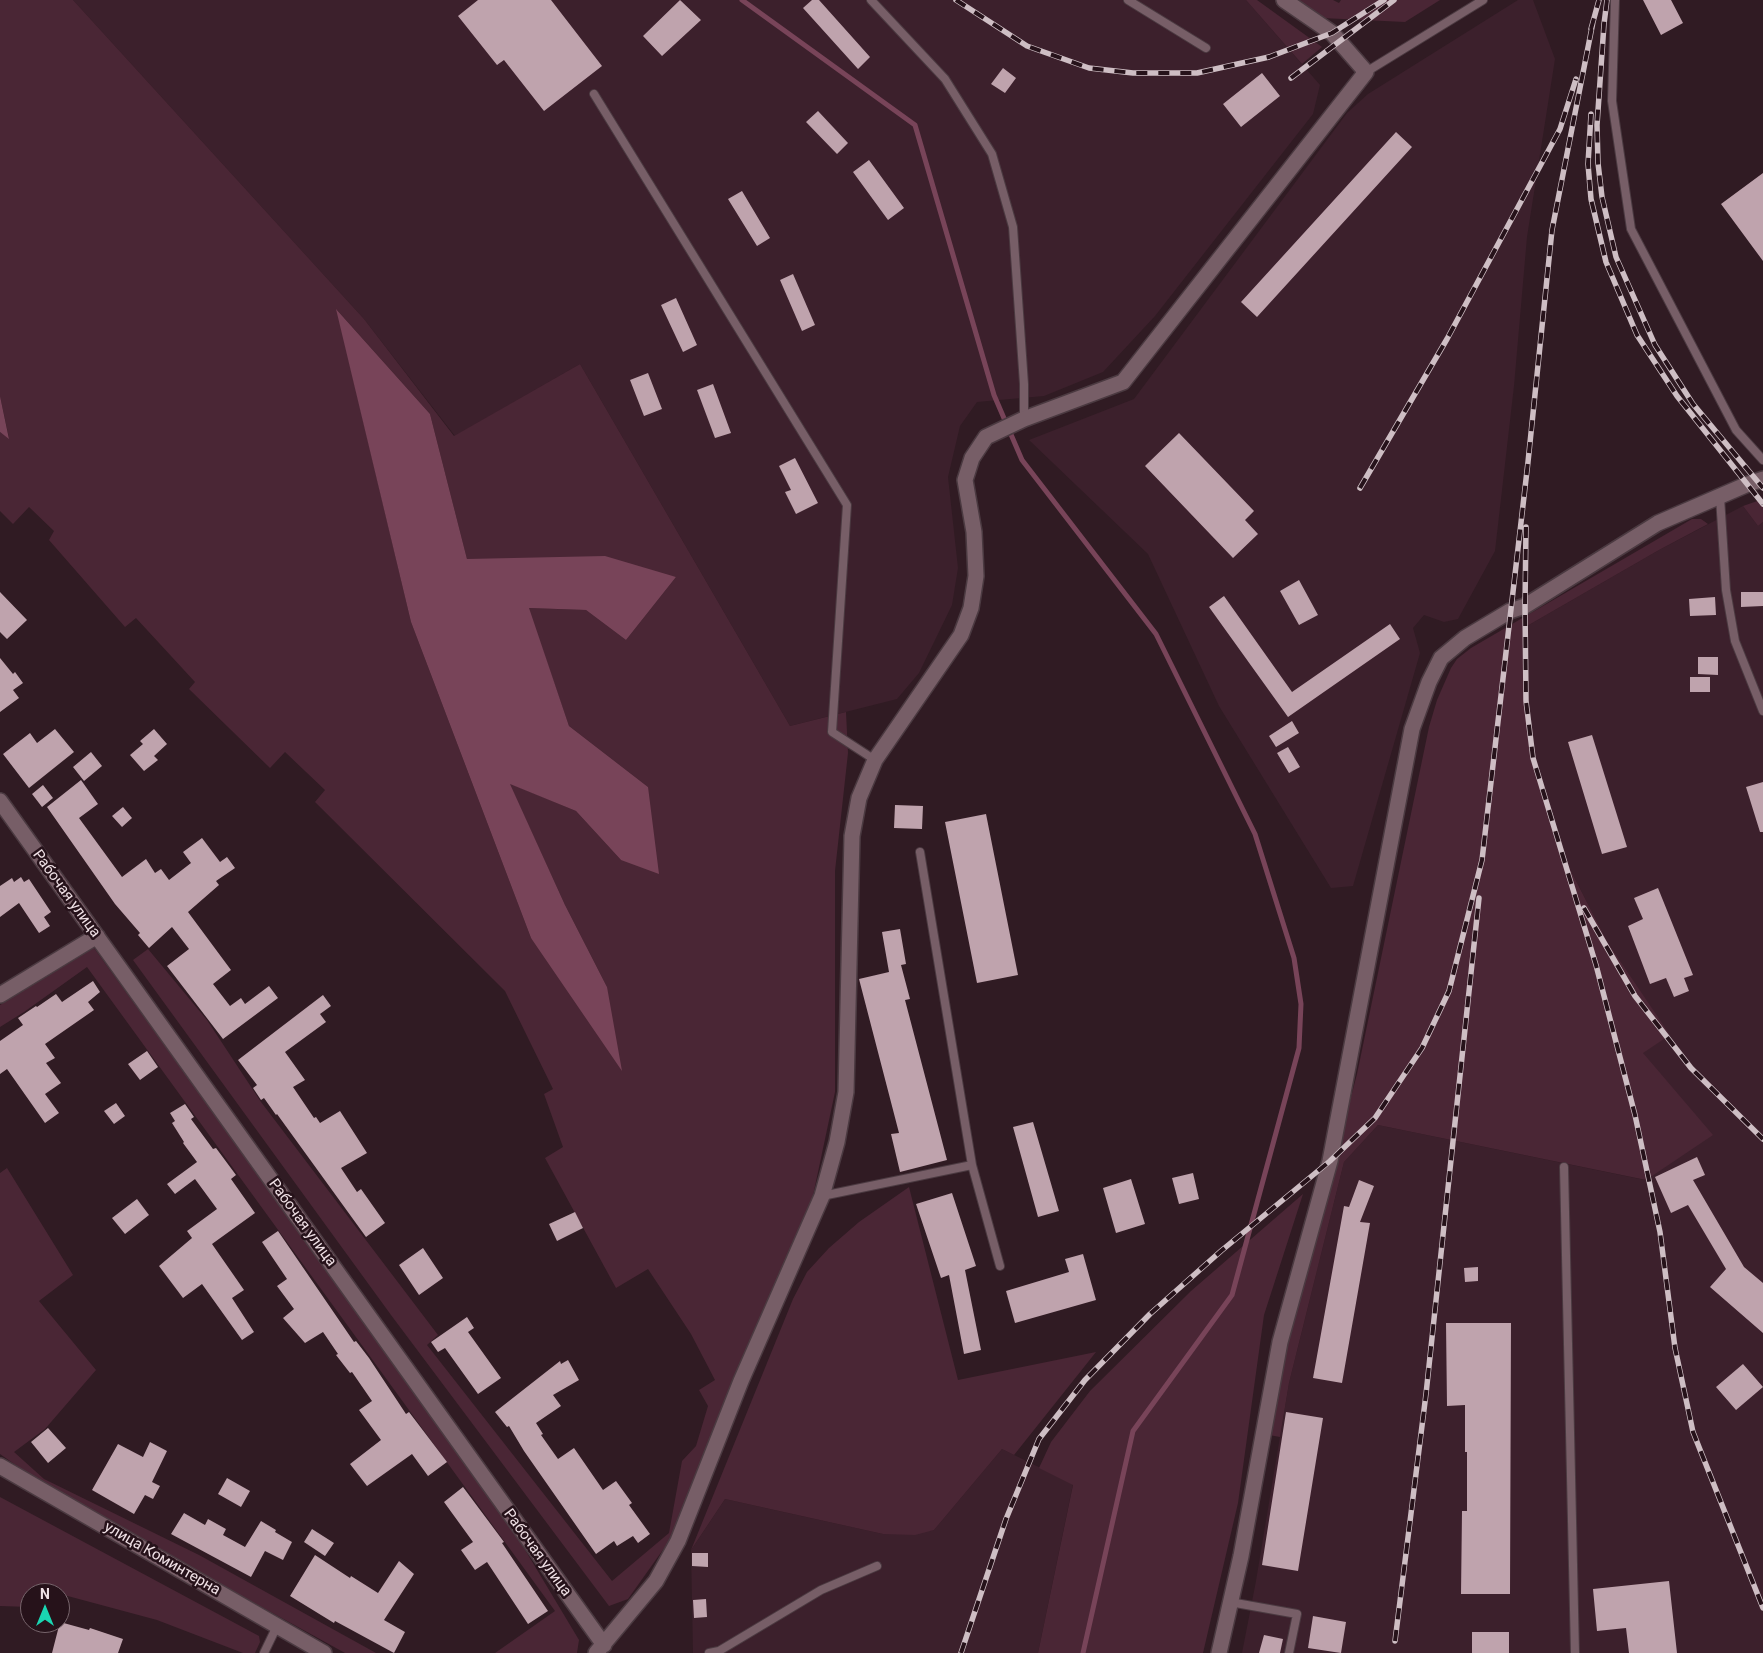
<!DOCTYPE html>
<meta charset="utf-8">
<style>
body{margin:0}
#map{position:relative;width:1763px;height:1653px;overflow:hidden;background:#301b23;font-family:Roboto,sans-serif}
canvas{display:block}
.north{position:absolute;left:20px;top:1583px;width:50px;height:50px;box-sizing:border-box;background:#26121a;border:1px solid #77656c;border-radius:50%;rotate:0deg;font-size:14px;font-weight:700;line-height:20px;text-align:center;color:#f0e1e6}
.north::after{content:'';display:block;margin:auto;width:18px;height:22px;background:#1ad5b2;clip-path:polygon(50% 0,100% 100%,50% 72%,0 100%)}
</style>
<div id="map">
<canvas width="1763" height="1653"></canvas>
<div class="north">N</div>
</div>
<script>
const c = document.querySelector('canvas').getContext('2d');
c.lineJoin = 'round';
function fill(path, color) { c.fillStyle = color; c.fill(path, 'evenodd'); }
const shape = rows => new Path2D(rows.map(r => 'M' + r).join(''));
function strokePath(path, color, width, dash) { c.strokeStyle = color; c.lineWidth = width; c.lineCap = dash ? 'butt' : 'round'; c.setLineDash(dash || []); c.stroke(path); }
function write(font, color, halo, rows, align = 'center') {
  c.font = font + ' Roboto,sans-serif'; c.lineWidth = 5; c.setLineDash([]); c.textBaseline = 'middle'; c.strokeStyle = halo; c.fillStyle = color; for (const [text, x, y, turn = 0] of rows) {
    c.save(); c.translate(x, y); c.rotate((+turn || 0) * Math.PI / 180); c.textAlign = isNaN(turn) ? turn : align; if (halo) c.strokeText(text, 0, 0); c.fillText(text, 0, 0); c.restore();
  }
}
fill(shape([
 [73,0,1246,0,1320,85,1313,114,1155,316,1103,372,1044,396,977,402,960,426,948,477,958,568,952,605,919,673,897,699,790,726,580,364,455,436,364,319],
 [1518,0,1533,0,1555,59,1527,237,1514,386,1495,551,1458,619,1444,622,1424,615,1413,628,1420,653,1353,886,1331,888,1219,706,1148,554,1029,440,1134,399,1347,113,1368,94],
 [1743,506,1758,526,1763,522,1763,1653,1242,1653,1256,1581,1289,1383,1344,1162,1378,1125,1645,1180,1643,1052,1669,1035,1608,943,1557,844,1533,754,1526,684,1527,626,1659,550],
 [1002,1449,1073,1484,1038,1653,693,1653,691,1550,725,1499,883,1534,934,1530]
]), '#3c202c');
fill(shape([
 [0,0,73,0,364,319,454,436,580,364,790,726,846,712,848,753,835,871,835,1092,811,1205,677,1530,628,1599,609,1606,391,1315,133,960,148,949,207,1020,261,1102,438,1335,427,1345,612,1581,669,1533,682,1461,696,1446,708,1406,699,1390,715,1380,691,1334,648,1269,616,1288,545,1158,563,1147,544,1094,553,1089,505,991,315,802,325,790,285,752,270,768,189,689,195,682,136,618,125,627,49,540,54,531,29,507,13,524,0,511,0,432,9,438,0,396],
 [337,310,430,414,467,559,676,577,626,640,586,610,528,608,569,726,648,787,621,860,576,811,509,783,565,905,607,987,531,938,411,622],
 [1246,0,1257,0,1322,47,1302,64],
 [1293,0,1333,0,1339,3,1341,0,1440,0,1405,22,1322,18],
 [1763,499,1763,522,1758,526,1743,506],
 [1692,519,1701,519,1708,524,1659,550,1527,626,1526,684,1533,754,1557,844,1608,943,1670,1035,1643,1053,1713,1135,1646,1180,1378,1125,1344,1162,1289,1383,1280,1437,1269,1435,1284,1340,1333,1166,1357,1074,1429,727,1437,700,1451,668,1457,659,1471,648],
 [94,948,506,1518,579,1640,577,1653,495,1653,555,1611,87,967,24,1012,0,1027,0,1005],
 [7,1168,73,1275,39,1301,96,1370,45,1429,14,1452,44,1479,199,1555,376,1653,345,1653,55,1493,0,1454,0,1173],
 [909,1187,958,1380,1096,1352,1014,1455,1002,1449,934,1530,915,1535,883,1534,725,1499,691,1550,793,1299,807,1272,829,1248,859,1222],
 [1303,1194,1264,1315,1238,1503,1203,1653,1038,1653,1073,1485,1039,1468,1051,1442,1090,1391,1191,1291],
 [0,1497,259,1636,260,1642,255,1653,243,1653,157,1620,64,1595,60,1609,60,1593,30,1593,30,1607,0,1606]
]), '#4a2635');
fill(shape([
 [336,309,430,414,467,559,605,556,676,577,626,640,586,610,529,608,569,726,648,787,659,874,621,860,576,811,510,784,565,905,607,987,622,1071,531,938,411,622],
 [0,396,9,439,0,432]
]), '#784459');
strokePath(shape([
 [742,0,915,125,994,395,1022,460,1156,634,1255,834,1294,958,1301,1004,1299,1048,1232,1295,1133,1431,1083,1653]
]), '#784459', 5);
fill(shape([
 [478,0,551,0,602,66,544,111,504,60,497,65,458,16],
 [680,0,701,20,662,56,643,36],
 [812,0,819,0,870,57,858,69,803,8],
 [1643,0,1671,0,1683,23,1661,35],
 [1003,68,1016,78,1005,93,991,84],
 [1262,73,1280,96,1241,127,1223,104],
 [818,111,848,143,837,154,806,122],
 [1396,132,1412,147,1257,317,1241,302],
 [869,160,904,208,888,220,853,172],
 [1763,173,1763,261,1721,204],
 [742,191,770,238,757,246,728,199],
 [793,274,815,325,802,331,780,280],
 [676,298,697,345,683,352,661,305],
 [648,373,662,409,644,416,630,380],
 [713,384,731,433,715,438,697,390],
 [1179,433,1254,511,1245,520,1258,534,1233,558,1145,466],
 [795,458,818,503,796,514,785,492,791,490,779,466],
 [1299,580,1318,615,1299,625,1280,591],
 [0,592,27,620,7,639,0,632],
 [1741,592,1763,592,1763,606,1741,607],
 [1224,596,1292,692,1390,624,1400,639,1288,717,1209,607],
 [1715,597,1716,615,1690,616,1689,599],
 [1698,657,1718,657,1718,675,1698,674],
 [0,658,13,674,15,672,23,683,13,690,19,698,0,712],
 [1690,677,1710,677,1710,692,1690,692],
 [1292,721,1299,733,1276,747,1269,736],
 [55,729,74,752,29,788,3,754,30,733,37,743],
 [154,729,167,744,154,756,158,760,144,771,130,755,143,744,140,741],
 [1592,735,1627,847,1602,854,1568,742],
 [1288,747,1300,767,1289,773,1277,753],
 [91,752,102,766,84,781,73,767],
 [81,780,98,804,79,818,122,877,146,859,155,873,161,869,169,880,191,863,183,852,202,838,220,862,227,857,235,868,216,881,219,885,188,912,231,970,213,984,230,1006,241,998,245,1004,269,986,278,998,223,1039,167,966,189,949,172,927,149,948,138,935,140,933,115,904,47,807],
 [1763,782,1763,832,1760,832,1746,787],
 [43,785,53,798,42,807,32,794],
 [895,805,923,806,922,829,894,828],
 [123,807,132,818,122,827,112,816],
 [986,814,1018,975,977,983,945,822],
 [21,877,24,882,29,879,51,912,44,917,50,926,39,933,19,903,0,917,0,886,12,878,14,882],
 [1658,888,1693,975,1684,978,1689,991,1674,997,1666,978,1650,984,1628,926,1643,919,1634,898],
 [900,929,906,964,901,965,910,999,905,1000,947,1160,900,1172,891,1134,899,1133,859,979,889,972,882,932],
 [93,981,100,992,88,1002,94,1010,45,1044,55,1058,46,1063,61,1083,45,1094,59,1113,45,1123,7,1069,0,1074,0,1041,23,1025,18,1018,36,1006,37,1007,56,994,62,1002],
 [323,995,331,1006,320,1014,326,1022,285,1052,305,1080,293,1087,314,1118,316,1117,320,1123,340,1111,367,1153,341,1168,357,1192,361,1189,385,1223,366,1237,277,1114,276,1115,264,1098,261,1100,253,1088,257,1085,238,1060],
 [147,1051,158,1067,140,1080,128,1064],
 [116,1103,125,1116,114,1124,104,1111],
 [185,1104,194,1117,191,1119,213,1149,216,1148,236,1175,231,1179,255,1213,212,1244,244,1290,232,1298,254,1332,242,1340,202,1284,183,1298,159,1266,192,1238,187,1231,217,1209,195,1179,175,1194,167,1184,197,1162,183,1143,184,1142,172,1123,175,1121,170,1113],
 [1033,1122,1059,1211,1038,1217,1013,1127],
 [1697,1157,1705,1175,1693,1180,1744,1267,1763,1283,1763,1333,1710,1287,1726,1269,1688,1205,1671,1213,1655,1177],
 [1193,1173,1199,1199,1179,1204,1172,1178],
 [1131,1179,1145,1224,1116,1233,1103,1188],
 [1359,1180,1374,1186,1360,1222,1370,1223,1342,1383,1313,1378,1344,1206,1349,1207],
 [952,1193,976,1266,965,1270,981,1350,964,1354,949,1275,941,1278,916,1204],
 [137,1199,149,1215,125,1234,112,1218],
 [575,1212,583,1228,557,1241,549,1224],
 [278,1231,354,1342,356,1341,369,1358,406,1414,409,1412,447,1462,428,1476,412,1454,367,1486,350,1464,381,1440,359,1410,372,1401,352,1372,350,1373,336,1355,338,1354,323,1332,305,1343,283,1318,294,1309,277,1286,287,1279,262,1242],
 [423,1248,443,1278,419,1295,399,1265],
 [1083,1254,1096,1300,1015,1323,1006,1291,1069,1272,1065,1259],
 [1478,1267,1478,1281,1465,1282,1464,1268],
 [467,1317,474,1328,468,1332,501,1378,478,1394,445,1348,438,1352,431,1342],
 [1446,1323,1511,1323,1510,1594,1461,1594,1462,1511,1467,1511,1467,1452,1465,1452,1465,1405,1447,1406],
 [568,1360,579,1380,553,1395,561,1406,536,1423,543,1434,541,1435,558,1459,574,1448,603,1490,616,1481,632,1503,629,1505,650,1534,638,1543,633,1536,617,1546,614,1541,596,1554,524,1451,509,1426,507,1427,495,1412,560,1361,561,1364],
 [1743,1364,1763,1387,1736,1410,1716,1387],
 [1286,1412,1323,1418,1298,1571,1262,1565],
 [48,1428,66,1448,48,1463,31,1442],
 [150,1442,167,1451,152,1482,160,1486,153,1499,145,1495,134,1514,92,1490,118,1444,143,1457],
 [227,1478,250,1491,241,1507,218,1494],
 [463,1487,504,1542,502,1543,548,1611,528,1624,487,1562,475,1570,461,1550,473,1542,444,1502],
 [184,1513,205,1525,208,1519,226,1529,223,1535,245,1547,261,1521,276,1530,275,1532,292,1542,283,1560,265,1551,251,1577,171,1534],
 [312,1529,334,1543,325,1556,304,1542],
 [692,1553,708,1553,708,1567,692,1566],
 [315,1555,350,1578,351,1576,378,1593,399,1561,414,1574,384,1620,405,1632,394,1653,335,1621,334,1623,290,1596],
 [1669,1581,1677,1653,1629,1653,1626,1628,1597,1631,1593,1589],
 [706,1599,707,1617,694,1618,693,1600],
 [1313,1616,1346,1622,1341,1653,1308,1648],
 [60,1622,89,1630,90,1628,123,1639,118,1653,52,1653],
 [1472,1632,1509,1632,1509,1653,1472,1653],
 [1264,1635,1283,1639,1280,1653,1259,1653]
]), '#bfa3ad');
const service = shape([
 [871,0,945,79,992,154,1013,227,1024,384,1024,419],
 [1128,0,1206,48],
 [1615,0,1612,101,1631,229,1736,430,1763,460],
 [1366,72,1483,0],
 [594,94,847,505,832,732,875,760],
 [1720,497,1726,590,1735,641,1763,711],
 [972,1165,1000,1266],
 [1564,1167,1575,1653],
 [822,1196,972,1165,920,852],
 [1230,1602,1297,1614,1289,1653],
 [264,1653,277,1626],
 [709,1653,719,1651,821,1590,877,1566]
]);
const minor = shape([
 [0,801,604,1645],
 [0,995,97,936],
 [0,1466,324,1653],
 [596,1653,656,1581,678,1541,741,1381,822,1196,837,1142,846,1092,852,836,859,798,875,760,961,635,971,608,976,576,974,532,965,480,972,458,986,437,1024,419,1123,382,1366,72,1332,33,1284,0],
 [1219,1653,1241,1556,1280,1342,1330,1161,1412,729,1429,682,1441,658,1465,638,1510,611,1525,606,1658,523,1748,484,1763,479]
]);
strokePath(service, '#4b3a41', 10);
strokePath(minor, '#4b3a41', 18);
strokePath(service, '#775e67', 8);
strokePath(minor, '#775e67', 15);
const rail = shape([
 [956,0,1027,46,1089,68,1133,73,1197,73,1269,57,1332,33,1384,0],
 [1607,0,1604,24,1597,125,1598,163,1602,197,1616,257,1655,345,1693,404,1763,488],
 [1591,29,1599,0],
 [1291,78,1394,0],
 [1591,114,1588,164,1591,199,1606,262,1637,335,1677,396,1763,504],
 [1360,488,1447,339,1560,129,1576,79],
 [1526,527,1525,606,1526,701,1533,758,1596,965,1635,1115,1660,1232,1675,1348,1693,1432,1763,1608],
 [1584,908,1635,996,1691,1068,1763,1139],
 [1395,1641,1426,1394,1479,898],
 [961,1653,1006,1519,1039,1439,1085,1380,1150,1314,1221,1251,1330,1161,1375,1118,1422,1048,1449,991,1482,860,1528,462,1552,230,1593,22]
]);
strokePath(rail, '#cebec4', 5.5);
strokePath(rail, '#26121a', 4, [11]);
write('15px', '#f0e1e6', '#26121a', [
 ["Рабочая улица",66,894,54],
 ["Рабочая улица",302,1223,54],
 ["Рабочая улица",537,1553,54],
 ["улица Коминтерна",162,1559,30]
]);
</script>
